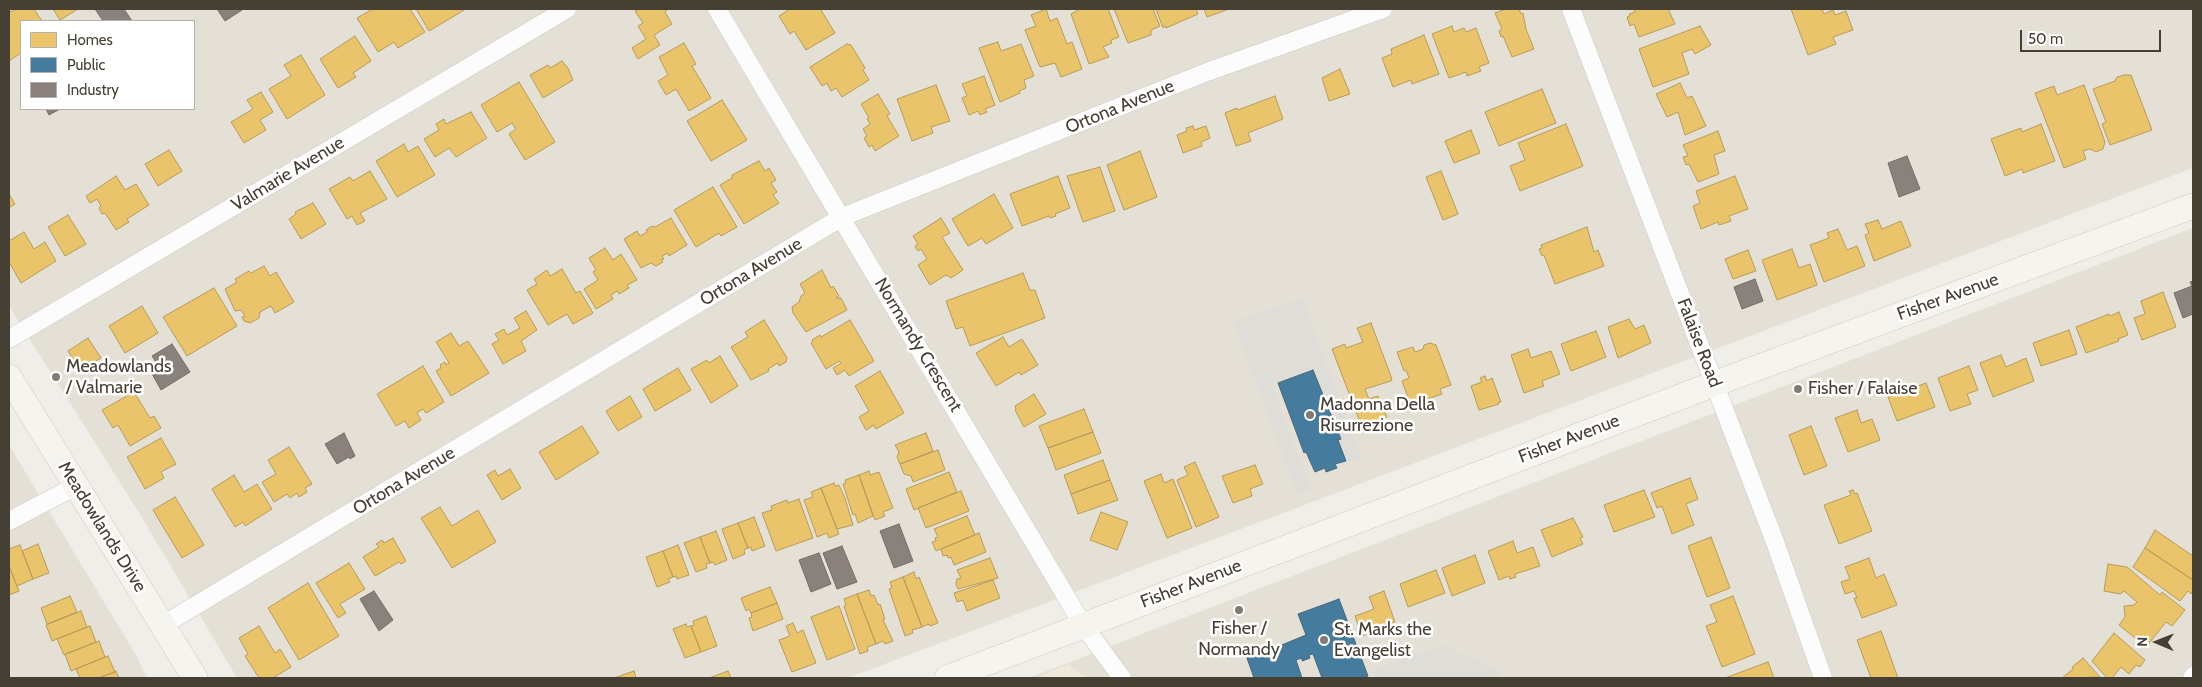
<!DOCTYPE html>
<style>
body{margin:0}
#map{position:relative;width:2202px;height:687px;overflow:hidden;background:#f0eee8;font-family:Cabin,sans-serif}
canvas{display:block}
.frame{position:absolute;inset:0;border:10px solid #453f34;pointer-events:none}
.legend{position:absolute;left:20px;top:20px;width:175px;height:90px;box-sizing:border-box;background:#fff;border:1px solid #b5b2ae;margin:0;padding:6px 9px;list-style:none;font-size:15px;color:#453f34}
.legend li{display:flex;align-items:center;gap:10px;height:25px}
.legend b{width:25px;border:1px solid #b5b2ae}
.north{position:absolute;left:2132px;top:617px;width:50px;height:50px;-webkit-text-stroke:4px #fff;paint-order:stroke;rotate:271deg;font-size:14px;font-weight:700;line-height:20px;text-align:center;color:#453f34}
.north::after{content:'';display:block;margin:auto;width:18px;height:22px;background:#453f34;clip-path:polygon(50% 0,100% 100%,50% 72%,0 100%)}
.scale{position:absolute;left:2020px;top:30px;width:141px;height:22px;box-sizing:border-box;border:2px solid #453f34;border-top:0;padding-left:6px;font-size:15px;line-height:18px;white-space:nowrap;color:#453f34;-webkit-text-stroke:4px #fff;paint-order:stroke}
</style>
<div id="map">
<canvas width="2202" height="687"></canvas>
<div class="frame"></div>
<ul class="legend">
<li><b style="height:14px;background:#e9c46a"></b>Homes</li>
<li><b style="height:14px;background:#457b9d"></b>Public</li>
<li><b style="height:14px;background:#8a817c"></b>Industry</li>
</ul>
<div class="north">N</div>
<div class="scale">50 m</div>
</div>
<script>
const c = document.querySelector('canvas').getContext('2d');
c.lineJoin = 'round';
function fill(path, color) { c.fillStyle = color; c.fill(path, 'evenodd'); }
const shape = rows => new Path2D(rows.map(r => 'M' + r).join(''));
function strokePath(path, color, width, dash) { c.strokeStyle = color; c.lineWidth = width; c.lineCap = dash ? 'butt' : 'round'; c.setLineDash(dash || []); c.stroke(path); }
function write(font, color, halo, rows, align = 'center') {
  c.font = font + ' Cabin,sans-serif'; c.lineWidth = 5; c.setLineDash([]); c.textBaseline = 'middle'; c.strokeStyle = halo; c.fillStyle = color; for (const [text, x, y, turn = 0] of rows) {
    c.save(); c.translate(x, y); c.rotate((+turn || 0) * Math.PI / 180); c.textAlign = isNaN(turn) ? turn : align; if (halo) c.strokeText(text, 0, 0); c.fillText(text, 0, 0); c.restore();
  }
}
fill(shape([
 [9,9,2193,9,2193,168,848,678,237,678,141,516,9,306],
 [21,21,194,21,194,109,21,109],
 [2193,228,2193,678,1029,678,1129,639],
 [9,445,136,655,147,678,9,678]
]), '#e4e0d5');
fill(shape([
 [1068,664,1087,678,1035,678]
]), '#eee9d9');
fill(shape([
 [1302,297,1361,458,1349,463,1314,369,1272,384,1311,489,1297,494,1234,322],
 [1442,645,1501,670,1497,678,1375,678,1371,670]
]), '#dfddd8');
const homes = shape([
 [16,9,34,9,42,21,21,21,21,53,9,61,9,11,11,12,16,9],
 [53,9,78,9,60,20,53,9],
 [373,9,410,9,425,32,398,48,394,42,378,52,357,18,373,9],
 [416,9,466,9,429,31,416,9],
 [639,9,666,9,667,10,665,12,672,24,654,35,660,45,638,59,632,48,646,39,638,26,643,23,635,11,639,9],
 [790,9,824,9,821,10,835,33,806,50,794,31,790,34,779,16,790,9],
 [1046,9,1050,21,1057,18,1067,44,1072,42,1082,69,1061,77,1055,63,1040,67,1025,30,1036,26,1031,15,1046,9],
 [1080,9,1108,9,1119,37,1111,40,1112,43,1103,47,1109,57,1089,64,1071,14,1080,9],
 [1114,9,1153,9,1160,26,1151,30,1151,35,1128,43,1114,9],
 [1156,9,1196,9,1198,14,1166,28,1165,26,1163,28,1156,9],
 [1204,9,1229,9,1207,17,1204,9],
 [1506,9,1519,9,1521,14,1523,13,1526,29,1534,49,1512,57,1503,36,1501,37,1499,31,1502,29,1495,13,1506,9],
 [1634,9,1668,9,1675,24,1639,37,1634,24,1630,26,1627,17,1630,16,1629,14,1635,12,1634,9],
 [1791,9,1822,9,1824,14,1833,10,1835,15,1846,11,1853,30,1833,37,1836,44,1808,55,1791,9],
 [1452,26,1454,32,1464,28,1466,32,1476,28,1489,63,1479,67,1481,71,1467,76,1466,72,1449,78,1432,34,1452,26],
 [1700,26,1711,45,1695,54,1692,49,1682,53,1689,74,1653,87,1639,49,1700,26],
 [1424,35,1439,74,1412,84,1411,80,1393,87,1382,58,1392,54,1391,49,1424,35],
 [355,36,371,61,353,73,356,77,338,88,320,59,355,36],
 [998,42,1001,51,1021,44,1034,76,1024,80,1026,88,1019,91,1020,93,1000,102,979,48,998,42],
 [684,43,696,64,692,66,711,98,689,111,676,89,666,95,658,81,668,75,659,57,684,43],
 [847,44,851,45,865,68,863,70,869,80,842,97,836,88,831,91,827,83,822,86,810,67,847,44],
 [301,55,325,95,287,119,269,89,291,76,284,65,301,55],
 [562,61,568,68,573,80,543,98,530,75,548,65,550,68,562,61],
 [1340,69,1350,94,1329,101,1322,78,1340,69],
 [2125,75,2131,75,2152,130,2110,145,2102,124,2106,122,2093,89,2115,81,2117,77,2125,75],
 [984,76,995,105,985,109,987,112,980,115,978,111,969,115,962,98,967,96,962,84,984,76],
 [519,82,555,142,525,160,509,134,516,129,512,123,497,132,481,105,519,82],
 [1680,83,1687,98,1692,96,1706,126,1685,135,1678,112,1667,117,1656,94,1680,83],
 [936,85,950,121,931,127,933,133,912,141,897,99,936,85],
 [2084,85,2105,142,2103,149,2096,152,2090,149,2083,151,2086,159,2064,168,2035,93,2054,86,2057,95,2084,85],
 [1542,89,1556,123,1499,146,1485,112,1542,89],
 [261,92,273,112,260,120,266,130,244,143,231,122,253,109,247,100,261,92],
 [878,94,890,114,887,116,899,136,875,151,872,145,869,147,864,138,867,136,863,129,870,124,867,119,869,118,861,104,878,94],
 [1275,96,1283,119,1248,133,1251,141,1236,146,1225,113,1237,108,1238,110,1275,96],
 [722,100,747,140,711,161,687,121,722,100],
 [471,112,487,138,456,157,449,148,435,157,424,139,439,130,436,124,444,119,446,124,471,112],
 [1566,124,1583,166,1520,191,1510,166,1525,160,1518,143,1566,124],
 [2041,124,2055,161,2023,173,2022,169,2005,176,1991,139,2021,128,2022,132,2041,124],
 [1193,126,1194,130,1206,126,1210,138,1201,142,1202,146,1183,153,1177,135,1187,131,1186,128,1193,126],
 [1471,130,1480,153,1454,163,1445,141,1471,130],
 [1718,131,1725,151,1714,155,1719,174,1698,182,1689,164,1686,165,1683,157,1688,156,1683,145,1718,131],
 [404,144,408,152,418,146,435,175,397,197,376,161,404,144],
 [169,150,182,171,158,186,145,164,169,150],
 [1140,151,1157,197,1124,210,1107,165,1140,151],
 [759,161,765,171,769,168,776,180,771,183,777,192,773,195,779,203,744,224,720,185,732,178,732,175,759,161],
 [1100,167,1115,211,1083,222,1067,176,1100,167],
 [370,171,387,199,360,213,365,221,357,225,352,216,347,219,329,189,350,177,353,181,370,171],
 [1441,171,1458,214,1443,220,1426,177,1441,171],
 [116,176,125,190,136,184,149,205,127,219,129,222,116,230,105,213,102,214,99,208,101,206,97,199,90,203,86,196,116,176],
 [1058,176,1070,208,1055,214,1056,216,1050,218,1049,216,1022,226,1010,194,1058,176],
 [1735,176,1748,209,1729,216,1731,221,1719,225,1718,222,1701,229,1693,206,1700,203,1696,191,1735,176],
 [713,187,737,227,721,236,719,233,696,247,674,210,713,187],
 [9,194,15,204,9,208,9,194],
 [994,194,1013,228,986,244,982,238,968,246,952,219,994,194],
 [313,203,326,224,301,239,289,219,296,214,295,212,313,203],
 [68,215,86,244,65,256,48,227,68,215],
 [671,218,687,245,669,256,668,253,662,256,664,259,661,260,663,262,656,266,651,263,641,268,624,239,637,231,640,236,647,232,646,230,652,226,655,227,671,218],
 [941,218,950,233,942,237,963,270,951,278,946,275,930,285,918,265,927,259,921,249,918,251,915,246,918,244,913,236,941,218],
 [1878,220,1882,229,1901,221,1911,246,1874,261,1865,235,1869,233,1865,224,1878,220],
 [1587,227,1594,252,1598,250,1604,266,1555,284,1544,255,1542,256,1539,249,1542,248,1541,245,1587,227],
 [1838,229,1847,250,1857,246,1865,266,1824,282,1810,245,1829,238,1827,233,1838,229],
 [24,232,34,249,45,242,56,261,21,283,9,262,9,241,24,232],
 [605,248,613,260,621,254,637,280,627,285,629,288,619,294,617,291,611,295,613,299,596,309,584,289,598,280,593,272,596,270,589,258,605,248],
 [1792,249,1799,268,1810,264,1817,285,1777,300,1762,260,1792,249],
 [1748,250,1756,271,1733,279,1725,259,1748,250],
 [264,266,270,276,276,272,294,302,275,313,271,306,260,312,259,318,250,323,244,321,242,317,245,316,241,310,235,311,225,289,237,282,235,279,249,271,251,273,264,266],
 [562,269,576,293,580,291,593,313,573,324,567,314,548,325,527,290,537,284,534,279,547,270,550,276,562,269],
 [822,270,831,288,833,286,839,296,836,298,841,298,847,310,806,332,793,313,792,307,799,302,801,296,805,293,800,284,822,270],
 [1023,273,1030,290,1035,290,1045,318,970,346,963,327,956,329,946,301,1023,273],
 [214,288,237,326,187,356,163,317,214,288],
 [2163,292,2176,327,2142,340,2134,318,2145,314,2141,301,2163,292],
 [142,306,158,333,125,353,109,326,142,306],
 [526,311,537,330,521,341,526,351,503,364,492,344,499,340,495,334,504,329,507,335,520,328,514,318,526,311],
 [2119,312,2128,335,2118,339,2119,341,2086,353,2076,327,2109,314,2110,316,2119,312],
 [1629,319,1635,329,1644,325,1651,343,1618,358,1608,327,1629,319],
 [764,320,787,358,786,362,779,366,778,363,768,369,769,371,751,380,731,347,748,337,745,332,764,320],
 [850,320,874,361,849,376,845,370,837,375,833,368,841,363,839,361,826,369,811,343,813,341,812,340,820,335,821,337,850,320],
 [1371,323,1392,379,1391,381,1365,389,1369,399,1378,396,1387,417,1362,427,1332,349,1345,344,1346,348,1363,342,1357,328,1371,323],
 [2069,330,2077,354,2041,366,2033,343,2069,330],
 [1596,331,1606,357,1571,371,1561,344,1596,331],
 [451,333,459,346,468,341,489,373,451,396,436,371,441,368,440,365,445,362,446,365,449,363,436,342,451,333],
 [1003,337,1009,347,1022,339,1038,365,1021,375,1019,372,996,386,976,353,1003,337],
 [88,338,101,358,80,371,68,351,88,338],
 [1430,343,1436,345,1451,385,1440,389,1442,394,1411,405,1402,381,1409,378,1406,370,1404,371,1397,352,1413,347,1415,352,1423,349,1424,345,1430,343],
 [1528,349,1531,358,1551,351,1560,374,1542,381,1544,386,1524,393,1511,355,1528,349],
 [2001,355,2006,367,2026,358,2034,381,1993,397,1980,363,2001,355],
 [720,356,738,386,711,403,691,369,707,360,709,363,720,356],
 [423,366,444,402,426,413,423,409,417,413,421,420,409,428,405,421,396,426,377,394,423,366],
 [1969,366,1978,390,1967,394,1971,404,1950,411,1938,378,1969,366],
 [678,368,691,390,655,411,643,389,678,368],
 [880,371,904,413,876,429,874,425,866,430,859,417,869,411,855,386,880,371],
 [1485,376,1487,381,1492,378,1501,402,1498,402,1499,404,1479,410,1471,386,1482,382,1480,378,1485,376],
 [1926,383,1935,407,1897,421,1888,397,1926,383],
 [134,392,150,418,154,416,161,428,130,446,118,425,113,428,102,410,134,392],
 [1034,394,1046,414,1024,427,1015,410,1016,409,1015,406,1034,394],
 [630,396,642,417,618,431,606,411,630,396],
 [1084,409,1093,432,1048,448,1039,426,1084,409],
 [1857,410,1861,423,1872,419,1880,440,1848,452,1835,418,1857,410],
 [582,426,599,453,556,480,539,452,582,426],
 [1811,426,1827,466,1804,475,1789,435,1811,426],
 [1093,432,1101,453,1056,470,1048,448,1093,432],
 [926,433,933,451,900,464,897,457,899,452,895,445,926,433],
 [161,438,176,464,161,472,164,478,145,489,127,457,161,438],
 [289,447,312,484,305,488,307,492,299,497,297,493,290,498,287,494,274,502,262,482,276,474,268,460,289,447],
 [938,450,945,470,913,482,911,476,904,474,900,464,938,450],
 [1103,460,1110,480,1071,494,1064,475,1103,460],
 [1195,462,1219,517,1196,527,1177,480,1188,475,1184,467,1195,462],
 [1255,465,1263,484,1250,489,1252,496,1233,503,1222,476,1255,465],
 [510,469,521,488,502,500,487,475,495,470,498,476,510,469],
 [869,471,870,475,879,472,893,508,883,512,885,516,875,520,859,475,869,471],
 [949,472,957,492,914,510,906,489,949,472],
 [1161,474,1164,483,1173,479,1192,528,1167,538,1144,481,1161,474],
 [234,475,244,492,257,484,272,509,245,526,243,522,235,527,212,489,234,475],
 [859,475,873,516,858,523,855,514,853,515,843,484,846,483,845,480,859,475],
 [1690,478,1698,499,1686,504,1694,525,1672,534,1662,506,1657,508,1651,493,1690,478],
 [1110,480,1118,500,1078,514,1071,494,1110,480],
 [834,483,835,486,839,485,845,498,853,525,837,529,821,488,834,483],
 [821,488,839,534,829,538,827,533,817,537,804,500,813,497,811,492,821,488],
 [1644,490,1655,517,1614,532,1604,505,1644,490],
 [1853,490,1855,494,1857,493,1872,531,1839,544,1824,505,1851,495,1849,491,1853,490],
 [961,491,969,511,926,528,918,508,961,491],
 [175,497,204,545,182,558,153,510,175,497],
 [799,499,813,538,776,551,762,513,772,510,771,506,787,500,788,503,799,499],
 [440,507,452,526,478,510,496,542,452,568,421,518,440,507],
 [1101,512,1128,522,1117,550,1090,540,1101,512],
 [967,516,975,535,936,551,932,542,936,541,935,538,938,537,934,529,967,516],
 [754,517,765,546,752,551,751,547,748,548,738,523,754,517],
 [1573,518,1583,537,1580,538,1583,544,1552,557,1541,530,1573,518],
 [738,523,748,548,744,550,745,554,733,559,722,529,738,523],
 [2155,530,2193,556,2193,580,2145,548,2155,530],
 [716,531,727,560,715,565,713,562,710,563,700,537,716,531],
 [979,533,986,552,954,565,951,557,948,558,947,555,943,556,941,549,979,533],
 [700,537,710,563,706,564,707,568,696,572,684,543,700,537],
 [1711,537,1730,588,1707,597,1688,546,1711,537],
 [393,538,406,561,401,564,399,562,375,576,363,557,379,547,376,544,382,540,384,543,393,538],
 [1513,541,1517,553,1533,547,1540,566,1515,574,1516,577,1510,579,1509,576,1499,580,1488,551,1513,541],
 [38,544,49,573,33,579,22,551,38,544],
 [20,545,33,579,17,586,9,566,9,549,20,545],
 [678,545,689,575,677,579,676,576,673,577,663,551,678,545],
 [2145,548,2193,580,2193,590,2191,594,2188,591,2180,601,2133,567,2145,548],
 [663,551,673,577,668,579,670,582,657,587,646,557,663,551],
 [1475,555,1485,583,1452,596,1442,568,1475,555],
 [990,558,998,578,958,589,956,584,957,579,961,578,957,570,990,558],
 [1869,558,1876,578,1884,574,1897,605,1862,618,1854,598,1857,598,1854,591,1845,594,1841,582,1850,579,1845,567,1869,558],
 [349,563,365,589,340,604,346,613,338,618,316,583,349,563],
 [2108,564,2127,567,2160,595,2162,592,2185,610,2172,626,2166,622,2146,647,2119,625,2125,617,2124,606,2134,605,2137,602,2124,591,2120,594,2104,591,2108,564],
 [9,566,19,591,9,595,9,566],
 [1436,570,1445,593,1408,607,1400,584,1436,570],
 [914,572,916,579,919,577,938,623,930,626,929,624,922,627,903,577,914,572],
 [903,577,922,627,912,630,913,633,905,636,889,589,892,588,890,582,903,577],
 [993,580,1000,598,967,611,963,600,957,602,954,593,993,580],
 [308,583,339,636,299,660,268,608,308,583],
 [770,587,777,603,751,613,749,609,746,611,741,598,770,587],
 [869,590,871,596,874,595,878,605,880,604,885,619,883,620,893,641,885,644,883,641,876,644,857,594,869,590],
 [1384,591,1395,622,1385,626,1386,628,1381,631,1381,629,1362,636,1355,616,1374,609,1369,597,1384,591],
 [857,594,876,644,867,647,868,651,860,654,844,606,846,605,844,599,857,594],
 [70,596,77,612,47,624,41,608,70,596],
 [1733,596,1755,654,1722,667,1706,626,1717,622,1710,605,1733,596],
 [777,603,783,619,753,631,749,618,752,617,751,613,777,603],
 [839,606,855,649,827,660,811,617,839,606],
 [81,611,87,627,52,641,46,625,81,611],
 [706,616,717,646,701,652,691,626,694,625,693,621,706,616],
 [793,623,797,633,803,630,816,663,792,672,779,640,790,636,786,626,793,623],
 [686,624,687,627,691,626,701,652,685,658,673,629,686,624],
 [90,626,96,642,64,655,57,639,90,626],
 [259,626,275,653,280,649,291,667,273,678,259,678,245,656,248,654,239,638,259,626],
 [1881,631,1884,639,1898,678,1871,678,1857,640,1881,631],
 [2114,633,2145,660,2140,667,2136,665,2129,674,2121,667,2112,678,2107,678,2092,661,2114,633],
 [99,641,105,657,71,671,65,654,99,641],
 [108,656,115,672,98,678,80,678,76,669,108,656],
 [2083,658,2100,677,2062,678,2073,669,2072,667,2083,658],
 [1768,662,1774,678,1725,678,1768,662],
 [116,671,119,678,98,678,115,672,116,671],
 [634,671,636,678,614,678,634,671],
 [728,671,731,678,709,678,728,671]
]);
fill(homes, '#e9c46a');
strokePath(homes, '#b89c5a', 1);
const public = shape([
 [1313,370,1341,439,1338,440,1346,461,1335,464,1337,468,1326,472,1325,468,1315,472,1306,452,1304,453,1278,383,1313,370],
 [1339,599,1368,676,1361,678,1322,678,1313,654,1309,655,1310,658,1302,661,1302,658,1296,660,1302,678,1254,678,1247,658,1263,652,1262,648,1270,644,1272,649,1306,635,1298,614,1339,599]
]);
fill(public, '#457b9d');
strokePath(public, '#45697e', 1);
const industry = shape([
 [95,9,124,9,132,21,103,21,95,9],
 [217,9,242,9,242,10,225,21,217,9],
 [46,109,60,109,49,115,46,109],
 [1907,156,1920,189,1899,197,1888,163,1907,156],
 [1755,279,1763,301,1742,309,1734,287,1755,279],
 [2193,281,2193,314,2183,318,2174,293,2192,286,2190,282,2193,281],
 [172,344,190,372,161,390,151,372,159,367,152,356,172,344],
 [344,433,355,456,350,459,349,457,337,464,325,444,344,433],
 [899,524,913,561,894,568,880,531,899,524],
 [842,546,857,582,837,589,823,553,842,546],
 [819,553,831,584,811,592,799,560,819,553],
 [374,591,393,620,379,631,360,599,374,591]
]);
fill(industry, '#8a817c');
strokePath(industry, '#756d66', 1);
const street = shape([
 [717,9,1083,625,1122,678],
 [1571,9,1775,542,1823,678],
 [9,339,567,9],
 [9,521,76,486],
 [163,625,842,217,1207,72,1383,9],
 [2192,678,2193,676]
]);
const secondary = shape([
 [9,377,195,678],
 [947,678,1714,384,2193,206]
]);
strokePath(street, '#cecbc5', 19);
strokePath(secondary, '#cfcbbf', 26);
strokePath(street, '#fdfcfc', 18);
strokePath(secondary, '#f6f4ee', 25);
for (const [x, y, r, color] of [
 [56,377,5,"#817c73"],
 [1798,389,5,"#817c73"],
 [1310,415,5,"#817c73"],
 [1239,610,5,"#817c73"],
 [1324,640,5,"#817c73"]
]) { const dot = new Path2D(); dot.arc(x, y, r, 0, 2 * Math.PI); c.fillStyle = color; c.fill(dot); strokePath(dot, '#fff', 2); }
write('18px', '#453f34', '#fff', [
 ["Ortona Avenue",1120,107,-22],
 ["Valmarie Avenue",288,174,-31],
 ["Ortona Avenue",751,272,-31],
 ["Fisher Avenue",1948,297,-20],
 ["Falaise Road",1699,343,69],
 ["Normandy Crescent",918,345,59],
 ["Fisher Avenue",1569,439,-21],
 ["Ortona Avenue",404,481,-31],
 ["Meadowlands Drive",102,527,58],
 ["Fisher Avenue",1191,584,-21]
]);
write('18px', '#453f34', '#fff', [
 ["Meadowlands",66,367],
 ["/ Valmarie",66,388],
 ["Fisher / Falaise",1808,389],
 ["Madonna Della",1320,405],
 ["Risurrezione",1320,426],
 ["Fisher /",1239,629,"center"],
 ["Normandy",1239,650,"center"],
 ["St. Marks the",1334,630],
 ["Evangelist",1334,651]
], 'left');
</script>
